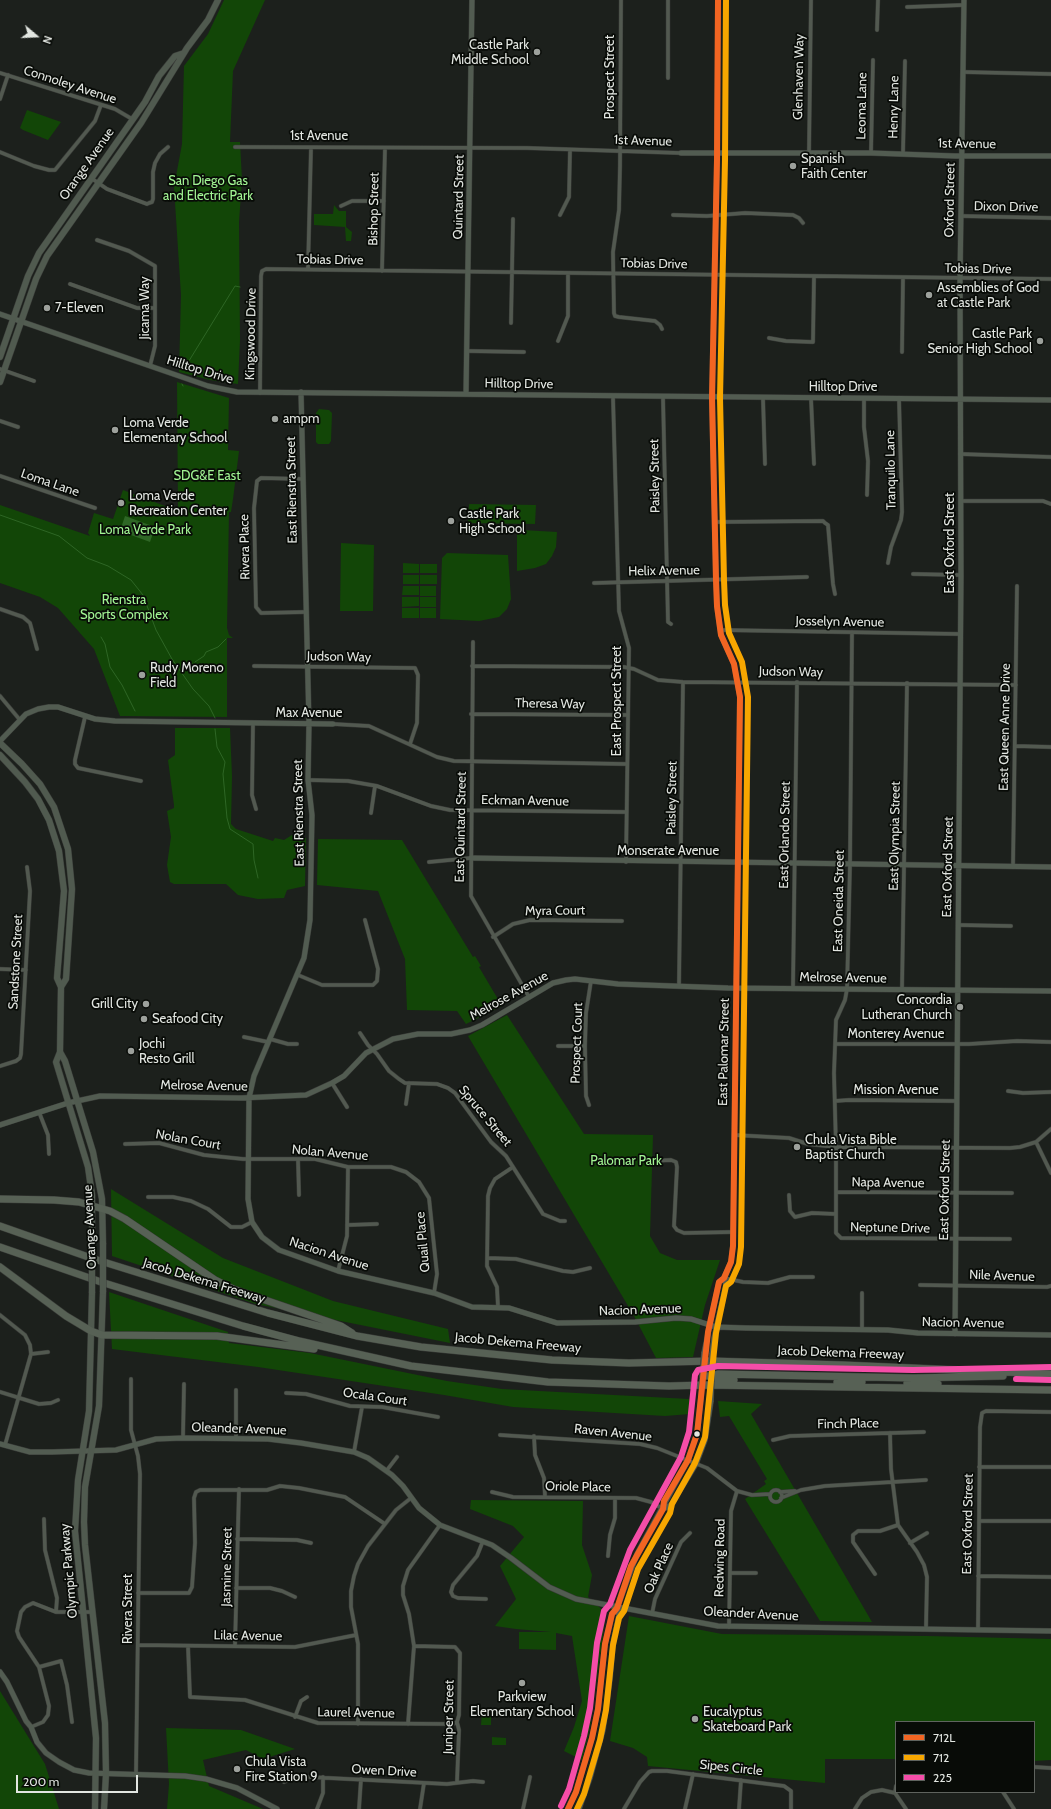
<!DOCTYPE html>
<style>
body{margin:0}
#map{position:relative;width:1051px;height:1809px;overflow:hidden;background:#1c201c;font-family:Cabin,sans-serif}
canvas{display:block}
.legend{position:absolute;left:895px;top:1721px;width:140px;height:72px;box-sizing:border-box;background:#080b07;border:1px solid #5f635e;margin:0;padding:5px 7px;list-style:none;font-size:12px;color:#e2e6e1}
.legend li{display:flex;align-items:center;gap:8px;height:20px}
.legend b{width:20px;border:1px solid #5f635e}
.north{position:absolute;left:16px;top:16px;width:40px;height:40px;-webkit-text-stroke:3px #080b07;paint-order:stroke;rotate:109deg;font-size:11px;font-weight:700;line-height:16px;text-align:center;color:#e2e6e1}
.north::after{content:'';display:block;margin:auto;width:14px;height:18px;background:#e2e6e1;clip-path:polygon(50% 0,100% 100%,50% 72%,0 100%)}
.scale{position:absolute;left:16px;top:1775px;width:122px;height:18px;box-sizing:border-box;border:2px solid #e2e6e1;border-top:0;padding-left:5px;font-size:12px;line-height:14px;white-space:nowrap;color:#e2e6e1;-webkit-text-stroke:3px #080b07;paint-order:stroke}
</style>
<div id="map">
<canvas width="1051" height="1809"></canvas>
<ul class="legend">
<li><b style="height:5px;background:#f26522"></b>712L</li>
<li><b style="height:5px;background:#f7a600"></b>712</li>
<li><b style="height:5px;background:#f54da8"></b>225</li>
</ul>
<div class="north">N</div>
<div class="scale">200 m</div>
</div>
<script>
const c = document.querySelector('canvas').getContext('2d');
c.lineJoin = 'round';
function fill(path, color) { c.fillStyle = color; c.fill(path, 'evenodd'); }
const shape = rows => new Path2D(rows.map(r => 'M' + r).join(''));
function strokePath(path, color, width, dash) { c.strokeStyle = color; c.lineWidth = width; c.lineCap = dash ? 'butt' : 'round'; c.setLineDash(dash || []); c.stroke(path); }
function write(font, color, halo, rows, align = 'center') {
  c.font = font + ' Cabin,sans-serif'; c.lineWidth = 3.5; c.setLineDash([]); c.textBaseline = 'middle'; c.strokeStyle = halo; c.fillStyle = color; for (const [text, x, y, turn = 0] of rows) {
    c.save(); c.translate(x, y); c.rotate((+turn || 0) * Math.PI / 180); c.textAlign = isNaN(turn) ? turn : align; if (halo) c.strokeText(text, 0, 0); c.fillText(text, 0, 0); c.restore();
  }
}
fill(shape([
 [224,0,265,0,233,71,230,142,240,142,242,180,239,222,240,340,238,384,210,380,179,372,181,295,174,187,182,144,184,66,208,34],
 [27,110,61,122,48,140,23,130,20,128],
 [334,205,339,211,346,211,346,227,352,232,351,241,346,241,345,227,314,225,314,214,333,214],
 [177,382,229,398,228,450,239,451,233,499,231,512,229,512,227,628,229,635,233,638,227,638,227,717,120,716,94,649,58,608,40,597,0,583,0,505,90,536,88,533,94,513,113,519,123,490,178,511],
 [319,409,329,410,332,413,331,441,329,444,318,444,316,442,316,413],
 [469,504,536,505,535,524,468,523],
 [522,530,557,532,556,547,552,556,546,564,535,568,517,571,517,533],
 [341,543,374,545,373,611,340,611],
 [447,553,508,555,511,599,507,609,499,617,479,621,440,619,442,558],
 [403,563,419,564,419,573,403,573],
 [420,564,437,564,437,573,420,573],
 [403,575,419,575,419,584,403,584],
 [420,575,437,575,437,584,420,584],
 [403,586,419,586,419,595,402,595],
 [420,586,436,586,436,596,420,596],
 [402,597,419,597,419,606,402,607],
 [420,597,436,597,436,607,420,607],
 [402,608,419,608,419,618,402,618],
 [420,608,436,608,436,618,420,618],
 [175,728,230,728,232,776,231,824,236,829,273,841,275,838,284,840,292,835,297,838,306,838,305,886,287,890,284,898,258,899,238,895,226,884,174,884,170,882,167,865,171,837,167,811,174,808,174,805,168,760,175,755],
 [318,839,402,840,473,957,475,956,481,966,479,967,502,1006,466,1024,457,1011,407,1010,405,959,378,891,317,885],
 [507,1015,584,1134,653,1135,650,1236,660,1253,677,1260,720,1260,705,1305,693,1357,656,1358,634,1316,468,1036],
 [111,1189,223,1258,333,1301,448,1329,450,1343,256,1304,112,1256],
 [109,1292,228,1332,229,1343,310,1353,447,1381,502,1389,689,1399,690,1414,665,1416,513,1407,444,1395,258,1367,112,1349],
 [718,1401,762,1404,751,1414,872,1622,820,1621,745,1499,766,1484,764,1481,767,1479,729,1416,720,1417],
 [471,1500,583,1501,582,1545,592,1575,588,1597,606,1613,590,1728,582,1760,564,1751,574,1727,582,1701,572,1636,556,1633,556,1650,519,1649,519,1632,551,1632,516,1629,495,1626,516,1599,500,1566,524,1537,513,1526,470,1509],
 [629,1616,722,1634,927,1636,1051,1639,1051,1760,1034,1761,1034,1722,896,1722,896,1759,825,1759,825,1783,648,1766,647,1757,633,1748,610,1741],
 [0,1691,45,1764,59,1809,0,1809],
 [482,1712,491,1712,491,1725,481,1725],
 [166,1728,241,1730,295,1749,263,1759,246,1750,203,1760,209,1786,263,1809,167,1809,169,1784],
 [492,1737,506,1738,506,1745,492,1745]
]), '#124607');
fill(shape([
 [125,516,155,527,150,542,120,531]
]), '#2e6625');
strokePath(shape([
 [184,369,235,286,240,287],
 [182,384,183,386],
 [0,515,59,536,87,558,108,566,131,580,143,595,156,630,172,659,193,689,209,706,215,718],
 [101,637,105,644,110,667,122,685,135,711],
 [195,662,204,656,206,652,218,647,226,639],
 [181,671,184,667,192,664],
 [215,729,217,747,225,762,223,774,227,818,230,829,253,844,254,860,258,878]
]), '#2e6625', 1);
const street = shape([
 [621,0,620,166,619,210,613,252,614,313,615,316,619,317,655,321,660,325,662,329],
 [907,7,964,5],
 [877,30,878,0],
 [963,72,1051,74],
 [0,73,115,109,132,119],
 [668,78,668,0],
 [0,99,8,75],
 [235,147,527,148,681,153],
 [0,152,34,166,49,170,55,170,95,121,101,105],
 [809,153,811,0],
 [871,153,873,60],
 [903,154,905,61],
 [91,178,107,189,147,204,149,203,152,202,153,199,153,172,155,163,160,154,168,147],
 [341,206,352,201,384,201],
 [560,215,569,197,570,150],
 [673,215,707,216,745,213,793,215,799,218,803,223],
 [961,216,1051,218],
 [97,240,129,251,155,266,155,346,150,366],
 [308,269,311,148],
 [382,271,385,148],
 [70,284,137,308,155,308],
 [511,323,513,219],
 [769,338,786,341,813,342,814,276],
 [558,341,568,316,568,273],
 [467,351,524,352],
 [902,352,903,278],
 [0,369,34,381],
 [260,393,261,276,262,271,266,269,1051,279],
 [613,397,619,611,629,648,626,862],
 [663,397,668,622,671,624],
 [763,398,765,464],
 [811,398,814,464],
 [864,399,864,427,868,461,867,495],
 [0,421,18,427],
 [960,454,1051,457],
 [0,476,95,508],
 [303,479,261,478,257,481,254,508,256,607,261,613,306,612],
 [961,501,1043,501,1051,504],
 [715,522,823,521,825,523,828,525,833,584,835,594],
 [888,563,891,547,901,520,902,512,899,398],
 [913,574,961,575],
 [594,583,807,577],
 [0,609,23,617,30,623,37,649],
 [720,630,960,634],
 [852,632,850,864,847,989,845,1000,836,1020,834,1073,836,1147,836,1233,841,1238,1010,1239],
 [473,642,471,896,529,997],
 [254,666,415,668,418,675,417,723,410,744],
 [472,666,624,667,634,669,658,680,683,682,1016,685],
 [0,696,20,720],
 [471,714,628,715],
 [85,717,75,760,75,764,78,768,141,781],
 [253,724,252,795,256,809],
 [333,724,369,726,437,757,454,761,626,764],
 [1015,746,1051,747],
 [308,780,348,781,377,786,431,806,450,810,626,812],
 [371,813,375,786],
 [429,862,471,858],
 [1013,867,1017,586],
 [958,925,1011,926],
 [493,937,513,924,530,920,622,921],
 [0,969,26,970],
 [298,975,322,985,373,985,377,981,378,969,365,920],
 [679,986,683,682],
 [793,988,797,682],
 [902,989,907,683],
 [360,1033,368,1045,377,1054,389,1071,399,1079,405,1083,437,1084,448,1088,455,1093,491,1142,506,1156,543,1214,560,1221,565,1221],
 [244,1037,268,1042],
 [270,1039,288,1044,297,1044],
 [835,1044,969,1044,1017,1041,1051,1042],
 [558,1046,585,1046],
 [0,1066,16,1061,20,1058,21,1054,30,891,27,867],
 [332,1083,347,1107],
 [1008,1091,1023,1093,1051,1092],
 [835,1101,849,1100,957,1101],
 [406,1104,409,1083],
 [589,1105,586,1096,585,1046,586,1013,591,981],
 [39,1112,48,1135,49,1154],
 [734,1135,789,1138,808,1144,836,1147,1010,1148,1020,1147,1036,1142,1051,1129],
 [1036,1142,1051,1173],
 [125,1144,159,1143,204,1155,243,1159,315,1159,348,1167,391,1167,406,1172,419,1182,429,1198,437,1274,434,1293],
 [298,1159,299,1195],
 [651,1161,671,1160,676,1162,677,1167,674,1226,677,1230,684,1233,733,1232],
 [836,1192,1012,1193],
 [789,1195,790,1211,795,1217,812,1213,836,1214],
 [148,1197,173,1197,191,1201,208,1209,231,1227,242,1227,252,1222],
 [347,1225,377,1224],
 [488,1258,516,1259,563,1271,573,1272,590,1268],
 [338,1271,347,1236,348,1167],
 [724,1278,743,1282,768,1283,790,1277,813,1277],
 [920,1285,1047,1287,1051,1286],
 [498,1307,497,1287,487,1266,488,1196,490,1188,495,1179,513,1167],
 [0,1315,25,1335,30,1345,31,1354,5,1445],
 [862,1329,862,1293],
 [31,1354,48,1352],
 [131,1379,131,1430,138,1456,140,1474,136,1774],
 [0,1392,39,1404,51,1403,58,1400],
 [286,1393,306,1394,350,1406,382,1407,438,1417],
 [890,1433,891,1469,898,1525,917,1552,924,1565,927,1577,926,1629],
 [500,1435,640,1444,657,1448,707,1468,737,1491,752,1495,770,1494],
 [534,1436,535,1455,544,1478,545,1496],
 [183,1438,184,1384],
 [236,1439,236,1390],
 [773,1440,790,1436,924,1432],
 [354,1452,362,1407],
 [979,1467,1051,1467],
 [387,1470,397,1457],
 '770 1496a6 6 0 1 1 12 0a6 6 0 1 1-12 0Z',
 [492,1492,513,1497,636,1498,651,1502,663,1509],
 [780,1492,795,1491],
 [781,1498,801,1490,825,1486,926,1480],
 [44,1519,45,1550,57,1598,56,1612],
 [979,1521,1051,1521],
 [237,1539,297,1540,311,1543],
 [483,1541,477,1556,453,1585,451,1592,453,1596,458,1598,486,1599],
 [910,1543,927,1533],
 [608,1556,610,1535,615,1518,615,1498],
 [730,1573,756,1573],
 [875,1574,853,1542,853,1535,858,1531,880,1531,898,1525],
 [978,1576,1051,1577],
 [236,1588,270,1588,282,1591,295,1597],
 [138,1593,189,1593,192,1587,195,1543,194,1498,196,1492,200,1490,267,1490,280,1486,299,1488,345,1497,385,1524],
 [652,1614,655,1599,681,1542,690,1533],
 [729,1627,731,1511,737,1491],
 [978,1630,980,1427,982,1413,986,1411,1051,1412],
 [138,1645,295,1647,356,1635],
 [188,1646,190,1697,245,1700,318,1723,453,1724,457,1722],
 [235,1646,239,1489],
 [414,1646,455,1647,460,1653,459,1715,457,1722,459,1730,457,1782],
 [39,1667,61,1661,67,1685,72,1722],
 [295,1717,301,1701,307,1697],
 [358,1724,358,1644,351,1607,351,1591,354,1576,358,1564,368,1546,396,1510,411,1498],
 [408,1724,414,1646,409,1614,403,1595,403,1586,408,1570,440,1525],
 [31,1727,43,1722,48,1715,49,1706,39,1667,19,1637,17,1631,21,1612,25,1607,33,1603,56,1612,92,1612],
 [1034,1767,1051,1768],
 [284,1782,296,1777,309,1777,447,1784,473,1781,483,1782],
 [1003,1792,1014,1809],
 [895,1793,906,1809],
 [895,1793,896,1786],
 [317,1809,323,1793,323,1777],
 [359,1809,361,1779],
 [420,1809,424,1783],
 [523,1809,530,1777],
 [624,1809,640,1782,649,1772,652,1771,667,1771,784,1786,791,1791,791,1809],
 [685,1809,693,1774],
 [739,1809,741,1780],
 [855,1809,862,1798,871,1792,882,1790,895,1793]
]);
const secondary = shape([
 [681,153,871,153,955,156,1051,156],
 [0,314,208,386,237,392,1051,400],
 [301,392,309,724,308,780,312,815,310,920,304,958,254,1076,249,1098,248,1199,252,1222,262,1237,279,1250,338,1271,434,1293,472,1307,509,1308,557,1323,635,1322,676,1318,691,1319,716,1327,746,1328,888,1330,918,1333,1051,1335],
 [466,394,472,0],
 [0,741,26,714,38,709,49,707,58,707,95,719,115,721,333,724],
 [471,858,1051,867],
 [0,1125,68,1103,100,1096,241,1098,306,1095,332,1083,344,1076,366,1053,393,1039,418,1034,451,1034,470,1030,482,1025,553,983,566,980,575,979,618,984,728,988,1051,991],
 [955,1334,961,575,960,279,964,0],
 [704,1353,719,1282,724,1278,731,1262,733,1246,740,697,734,664,721,635,717,606,716,580,712,398,717,160,718,0],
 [712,1354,714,1338,726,1285,724,1278],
 [0,1444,30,1452,52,1452,116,1450,156,1439,183,1438,268,1439,301,1443,354,1452,368,1458,392,1475,403,1486,419,1508,440,1525,492,1545,511,1558,549,1587,576,1599,718,1626,1051,1631],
 [663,1509,671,1505,696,1464,705,1440,711,1401],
 [0,1672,7,1682,26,1721,31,1727,37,1742,46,1753,59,1762,74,1770,89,1773,185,1776,206,1779,237,1788,277,1809],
 [568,1809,576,1792,592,1738,598,1709,605,1644,612,1614,617,1608,637,1554,688,1460,697,1434,701,1398],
 [579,1809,590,1778,603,1730,610,1679,613,1643,619,1615,617,1608]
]);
const primary = shape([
 [0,357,28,276,39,253,145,102,159,76,175,56,184,53,187,48,208,20,218,0],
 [0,382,36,279,47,256,141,123,184,53],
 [0,743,22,764,40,784,54,807,68,849,72,889,66,979,61,987],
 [0,755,25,782,38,799,49,820,59,851,64,891,57,978,61,987,60,1052,56,1062,88,1167,92,1195,92,1240],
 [60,1052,65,1061,93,1152,102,1199,103,1243],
 [103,1292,99,1406,85,1487,84,1522,85,1545,105,1723,106,1774,104,1809],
 [92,1293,89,1411,78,1480,75,1531,96,1738,95,1809]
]);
const highway = shape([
 [0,1199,54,1200,79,1202,110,1211,125,1219,215,1280,233,1289,341,1326,352,1333],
 [0,1226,94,1259,268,1313,357,1336,421,1347,552,1360,629,1363,711,1361,843,1365,1051,1374],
 [0,1247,101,1282,243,1326,299,1341,411,1366,548,1382,669,1386,705,1385,1051,1390],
 [0,1267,66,1316,91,1331,102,1335,217,1336,314,1349],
 [703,1376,714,1376,718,1374,913,1378,1003,1376],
 [714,1376,718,1380,734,1380],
 [837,1382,862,1382],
 [907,1383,938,1384]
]);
strokePath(street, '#393b38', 4.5);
strokePath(secondary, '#393b38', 6);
strokePath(primary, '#393b38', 7);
strokePath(highway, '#393b38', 8);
strokePath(street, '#525950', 3.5);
strokePath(secondary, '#525c51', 5);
strokePath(primary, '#505a4f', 6);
strokePath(highway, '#576155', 7);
const secondaryBridge = shape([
 [701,1398,704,1353],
 [711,1401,712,1354]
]);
const primaryBridge = shape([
 [92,1240,92,1293],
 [103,1292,103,1243]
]);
strokePath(secondaryBridge, '#393b38', 6, []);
strokePath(primaryBridge, '#393b38', 7, []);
strokePath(secondaryBridge, '#525c51', 5);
strokePath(primaryBridge, '#505a4f', 6);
strokePath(shape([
 [568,1809,576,1792,592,1738,598,1709,605,1644,612,1614,617,1608,631,1566,663,1509,664,1501,688,1460,697,1434,708,1332,719,1282,724,1278,731,1262,733,1246,740,697,734,664,721,635,717,606,716,580,712,398,717,160,718,0]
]), '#f26522', 6);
strokePath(shape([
 [577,1809,584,1794,600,1740,606,1710,613,1645,619,1618,624,1611,638,1569,670,1513,672,1504,695,1463,705,1437,716,1333,726,1286,731,1282,739,1264,741,1247,748,697,742,662,729,633,725,605,724,580,720,398,725,160,726,0]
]), '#f7a600', 6);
strokePath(shape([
 [1016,1379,1051,1380],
 [561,1806,569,1789,584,1736,590,1708,597,1643,604,1611,610,1604,630,1550,681,1457,689,1432,695,1375,698,1370,718,1366,913,1370,1051,1367]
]), '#f54da8', 6);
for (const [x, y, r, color] of [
 [537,52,4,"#9da19c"],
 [793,166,4,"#9da19c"],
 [929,295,4,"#9da19c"],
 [47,308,4,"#9da19c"],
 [1040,341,4,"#9da19c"],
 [275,419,4,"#9da19c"],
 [115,430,4,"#9da19c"],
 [121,503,4,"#9da19c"],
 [451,521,4,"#9da19c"],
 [142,675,4,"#9da19c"],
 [146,1004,4,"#9da19c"],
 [960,1007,4,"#9da19c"],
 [144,1019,4,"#9da19c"],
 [131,1051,4,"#9da19c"],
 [797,1147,4,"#9da19c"],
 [697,1434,3.5,"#e2e6e1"],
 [522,1683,4,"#9da19c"],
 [695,1719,4,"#9da19c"],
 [237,1769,4,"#9da19c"]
]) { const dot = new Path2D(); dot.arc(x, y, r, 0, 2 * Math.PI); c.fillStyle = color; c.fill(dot); strokePath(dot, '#080b07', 1.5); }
write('13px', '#e2e6e1', '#080b07', [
 ["Castle Park",529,45,"right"],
 ["Middle School",529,60,"right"],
 ["Spanish",801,159],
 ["Faith Center",801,174],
 ["Assemblies of God",937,288],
 ["at Castle Park",937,303],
 ["7-Eleven",55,308],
 ["Castle Park",1032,334,"right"],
 ["Senior High School",1032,349,"right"],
 ["ampm",283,419],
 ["Loma Verde",123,423],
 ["Elementary School",123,438],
 ["Loma Verde",129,496],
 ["Recreation Center",129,511],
 ["Castle Park",459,514],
 ["High School",459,529],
 ["Rudy Moreno",150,668],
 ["Field",150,683],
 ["Concordia",952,1000,"right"],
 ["Lutheran Church",952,1015,"right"],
 ["Grill City",138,1004,"right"],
 ["Seafood City",152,1019],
 ["Jochi",139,1044],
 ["Resto Grill",139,1059],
 ["Chula Vista Bible",805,1140],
 ["Baptist Church",805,1155],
 ["Parkview",522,1697,"center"],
 ["Elementary School",522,1712,"center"],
 ["Eucalyptus",703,1712],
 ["Skateboard Park",703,1727],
 ["Chula Vista",245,1762],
 ["Fire Station 9",245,1777]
], 'left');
write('13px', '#e2e6e1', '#080b07', [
 ["Prospect Street",610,77,-90],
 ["Glenhaven Way",799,77,-89],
 ["Connoley Avenue",70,85,18],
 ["Leoma Lane",862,106,-89],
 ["Henry Lane",894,107,-89],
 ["1st Avenue",319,136],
 ["1st Avenue",643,141,2],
 ["1st Avenue",967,144,1],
 ["Orange Avenue",87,164,-55],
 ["Quintard Street",459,197,-89],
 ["Oxford Street",950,200,-89],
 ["Dixon Drive",1006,207,1],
 ["Bishop Street",374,209,-89],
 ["Tobias Drive",330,260,1],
 ["Tobias Drive",654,264,1],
 ["Tobias Drive",978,269,1],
 ["Jicama Way",145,308,-90],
 ["Kingswood Drive",251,334,-89],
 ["Hilltop Drive",200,370,17],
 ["Hilltop Drive",519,384,1],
 ["Hilltop Drive",843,387],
 ["Tranquilo Lane",891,470,-91],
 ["Paisley Street",655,476,-91],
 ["Loma Lane",50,483,19],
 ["East Rienstra Street",292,490,-91],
 ["East Oxford Street",950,543,-90],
 ["Rivera Place",245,547,-91],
 ["Helix Avenue",664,571,-1],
 ["Josselyn Avenue",840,622,1],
 ["Judson Way",339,657,1],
 ["Judson Way",791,672,1],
 ["East Prospect Street",617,701,-90],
 ["Theresa Way",550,704,1],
 ["Max Avenue",309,713],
 ["East Queen Anne Drive",1005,727,-89],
 ["Paisley Street",672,798,-89],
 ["Eckman Avenue",525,801,1],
 ["East Rienstra Street",299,813,-91],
 ["East Quintard Street",461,827,-89],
 ["East Orlando Street",785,835,-89],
 ["East Olympia Street",895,836,-89],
 ["Monserate Avenue",668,851],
 ["East Oxford Street",948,867,-89],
 ["East Oneida Street",839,901,-89],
 ["Myra Court",555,911,-1],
 ["Sandstone Street",16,962,-87],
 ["Melrose Avenue",843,978,1],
 ["Melrose Avenue",509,996,-29],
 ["Monterey Avenue",896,1034],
 ["Prospect Court",577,1043,-88],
 ["East Palomar Street",724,1052,-89],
 ["Melrose Avenue",204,1086,1],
 ["Mission Avenue",896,1090],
 ["Spruce Street",485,1116,50],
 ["Nolan Court",188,1140,10],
 ["Nolan Avenue",330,1153,5],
 ["Napa Avenue",888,1183,1],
 ["East Oxford Street",945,1190,-89],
 ["Orange Avenue",90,1227,-93],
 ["Neptune Drive",890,1228,1],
 ["Quail Place",423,1242,-95],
 ["Nacion Avenue",329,1254,18],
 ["Nile Avenue",1002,1276,2],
 ["Jacob Dekema Freeway",204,1281,17],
 ["Nacion Avenue",640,1310,-2],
 ["Nacion Avenue",963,1323,1],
 ["Jacob Dekema Freeway",518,1343,5],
 ["Jacob Dekema Freeway",841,1353,2],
 ["Ocala Court",375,1397,8],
 ["Finch Place",848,1424,-1],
 ["Oleander Avenue",239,1429,2],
 ["Raven Avenue",613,1433,6],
 ["Oriole Place",578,1487,1],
 ["East Oxford Street",968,1524,-89],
 ["Redwing Road",720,1558,-89],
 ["Jasmine Street",227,1567,-89],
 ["Oak Place",659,1568,-66],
 ["Olympic Parkway",69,1571,-95],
 ["Rivera Street",128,1609,-90],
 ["Oleander Avenue",751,1614,3],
 ["Lilac Avenue",248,1636,1],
 ["Laurel Avenue",356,1713,1],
 ["Juniper Street",449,1717,-89],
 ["Sipes Circle",731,1768,6],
 ["Owen Drive",384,1771,3]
]);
write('13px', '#a2f594', '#080b07', [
 ["San Diego Gas",208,181],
 ["and Electric Park",208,196],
 ["SDG&E East",207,476],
 ["Loma Verde Park",145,530],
 ["Rienstra",124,600],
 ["Sports Complex",124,615],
 ["Palomar Park",626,1161]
]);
</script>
